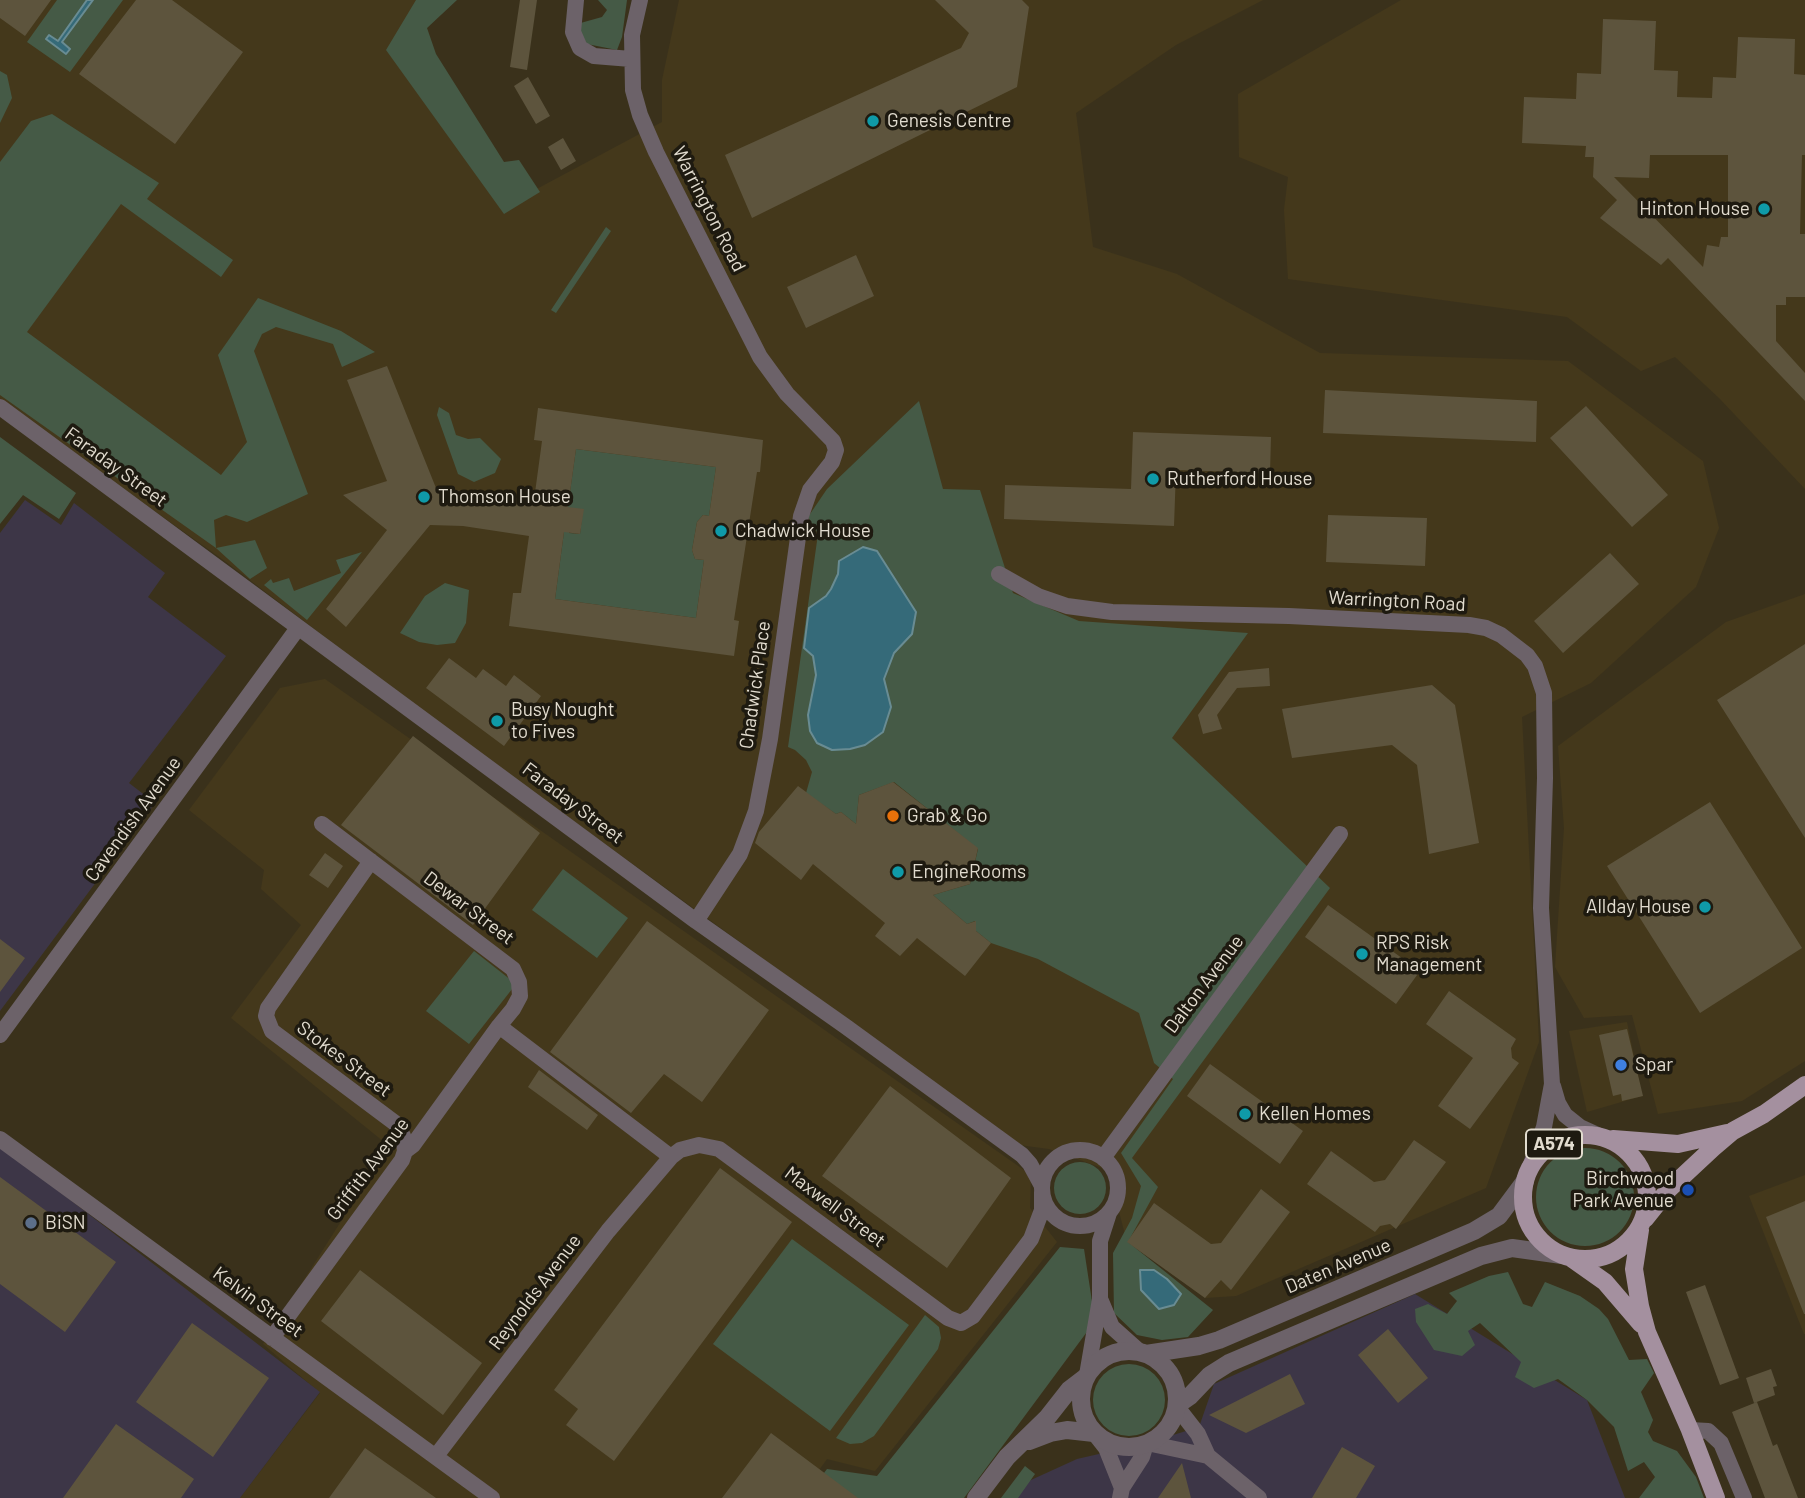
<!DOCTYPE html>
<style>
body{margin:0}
canvas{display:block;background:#3a311b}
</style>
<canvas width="1805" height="1498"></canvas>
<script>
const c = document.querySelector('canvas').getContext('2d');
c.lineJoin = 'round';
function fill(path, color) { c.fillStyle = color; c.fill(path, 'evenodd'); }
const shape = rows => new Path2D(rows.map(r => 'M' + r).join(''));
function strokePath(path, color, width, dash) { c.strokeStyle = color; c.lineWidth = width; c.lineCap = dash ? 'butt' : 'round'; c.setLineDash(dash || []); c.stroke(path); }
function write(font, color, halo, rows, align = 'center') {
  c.font = font + ' Barlow,sans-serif'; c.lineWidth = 7; c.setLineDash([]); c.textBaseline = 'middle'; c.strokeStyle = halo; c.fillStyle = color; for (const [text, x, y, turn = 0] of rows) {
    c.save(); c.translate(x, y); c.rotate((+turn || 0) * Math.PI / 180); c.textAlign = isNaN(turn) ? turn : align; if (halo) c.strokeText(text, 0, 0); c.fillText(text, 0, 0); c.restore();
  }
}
fill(shape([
 [0,0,435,0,402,48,503,207,662,122,662,80,679,0,1263,0,1176,45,1076,113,1093,247,1177,274,1320,353,1568,361,1703,461,1719,528,1696,587,1591,683,1522,717,1539,1042,1486,1188,1236,1296,1205,1298,1127,1242,1108,1170,1049,1149,1019,1145,428,715,222,559,0,401],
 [1401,0,1805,0,1805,489,1719,398,1675,357,1641,371,1567,317,1288,279,1284,210,1288,177,1239,157,1238,94],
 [1805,594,1805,1061,1742,1101,1658,1114,1632,1015,1584,1018,1555,967,1564,828,1558,746,1726,622],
 [325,679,1031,1175,1030,1208,1057,1242,875,1471,827,1459,799,1498,240,1498,320,1393,263,1344,389,1146,231,1018,301,925,261,889,264,870,189,810,280,688],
 [1627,1022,1642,1096,1587,1112,1569,1031],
 [1805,1175,1805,1334,1804,1334,1749,1196]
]), '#44381b');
fill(shape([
 [25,500,61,525,74,503,165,573,148,597,226,656,129,783,155,803,0,1011,0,533],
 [0,1146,320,1392,240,1498,0,1498],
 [1415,1294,1587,1400,1625,1498,1008,1498,1020,1485,1077,1459,1147,1443,1199,1427,1214,1384]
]), '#3d3647');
fill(shape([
 [57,0,123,0,70,72,27,42],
 [416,0,457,0,427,28,436,54,504,162,519,160,540,192,504,214,386,50],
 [598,0,627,0,622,37,617,50,587,44,581,35,577,24,602,17,607,10],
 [0,71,7,75,12,98,0,123],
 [52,114,159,183,147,199,233,260,221,277,121,204,27,332,221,475,247,442,218,355,258,298,341,331,375,352,342,367,333,344,276,327,262,334,254,351,308,494,247,522,226,515,214,520,216,548,255,540,267,568,250,579,216,548,0,395,0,162,31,121],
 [606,227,611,231,556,313,551,310],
 [919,401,943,489,980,490,1013,593,1079,621,1248,633,1172,738,1330,888,1132,1158,1158,1187,1128,1242,1213,1310,1188,1337,1162,1340,1137,1335,1114,1313,1113,1253,1132,1218,1141,1186,1121,1153,1173,1079,1154,1063,1139,1013,1038,959,991,943,976,931,975,921,967,924,933,895,970,884,978,849,894,782,859,795,856,824,841,812,836,814,806,793,812,772,806,760,795,750,788,747,818,534,808,517,827,489],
 [439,407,449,413,456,435,468,439,480,438,501,459,495,473,474,482,458,474,437,415],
 [0,437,76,493,59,519,23,495,0,524],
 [576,449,716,467,709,516,703,515,697,522,692,550,695,559,704,560,696,618,555,599,566,517,571,518,569,533,580,534,583,509,567,513],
 [362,552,307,620,264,585,271,579,273,583,289,578,294,591,341,573,336,560],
 [445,583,469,590,466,623,455,643,437,645,419,642,400,633,425,596],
 [563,869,628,918,597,958,532,910],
 [474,951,516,984,469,1044,426,1011],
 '1536 1197a49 49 0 1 1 98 0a49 49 0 1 1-98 0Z',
 '1054 1188a26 26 0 1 1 52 0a26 26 0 1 1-52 0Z',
 [792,1239,909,1325,830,1431,713,1344],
 [1060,1247,1084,1249,1095,1321,964,1498,805,1498,827,1469,877,1476],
 [1508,1272,1523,1304,1532,1307,1545,1282,1580,1296,1599,1309,1608,1319,1629,1360,1647,1359,1654,1373,1641,1392,1653,1420,1648,1432,1653,1441,1677,1451,1696,1477,1704,1498,1639,1498,1655,1477,1644,1462,1628,1471,1614,1427,1587,1400,1558,1379,1534,1388,1515,1377,1521,1362,1480,1323,1468,1331,1475,1345,1462,1356,1434,1350,1416,1322,1415,1309,1428,1304,1447,1314,1457,1301,1449,1293,1489,1276],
 [925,1315,939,1327,941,1338,938,1349,874,1436,862,1443,850,1444,836,1438],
 '1093 1400a36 36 0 1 1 72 0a36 36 0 1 1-72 0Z',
 [1025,1466,1035,1474,1018,1498,1001,1498]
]), '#455a46');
const water = shape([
 [87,0,93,0,62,42,70,49,66,54,46,39,49,35,58,41,87,0],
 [863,547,877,551,916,612,912,634,894,653,884,679,891,707,883,732,865,745,850,749,832,750,817,743,810,731,808,715,816,675,813,656,804,648,809,608,826,596,831,589,838,574,839,561,863,547],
 [1140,1270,1154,1270,1167,1279,1181,1294,1174,1305,1159,1309,1141,1290,1140,1270]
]);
fill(water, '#356a79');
strokePath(water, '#698c93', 2);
fill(shape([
 [0,0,51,0,25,36,0,18],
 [136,0,172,0,243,52,175,144,79,74],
 [520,0,537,0,527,70,510,67],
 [935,0,1022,0,1029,7,1017,87,752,218,725,155,961,48,969,33],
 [1603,19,1656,21,1654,70,1678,71,1677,97,1712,98,1713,77,1736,78,1738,37,1795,39,1794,74,1805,75,1805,155,1802,155,1800,234,1805,234,1805,297,1786,297,1786,305,1776,305,1776,341,1805,373,1805,401,1668,258,1661,265,1600,218,1617,200,1593,177,1594,157,1585,157,1586,146,1522,143,1524,97,1576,99,1577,73,1601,74],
 [1650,155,1728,155,1728,237,1721,237,1719,247,1707,245,1703,267,1614,177,1649,178],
 [528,77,550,116,536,124,514,86],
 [563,138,576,161,561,170,548,147],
 [856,255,874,296,806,328,787,287],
 [387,366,436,488,534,500,542,441,534,440,538,408,763,440,760,472,757,472,734,620,739,621,734,656,509,626,513,593,521,593,529,536,463,526,430,525,346,627,326,609,387,530,343,495,387,481,347,380],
 [576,449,716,467,709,516,703,515,697,522,692,550,695,559,704,560,696,618,555,599,564,532,580,534,584,509,568,507],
 [1325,390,1537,401,1536,442,1323,433],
 [1586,406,1668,495,1632,527,1550,438],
 [1133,432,1271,437,1270,473,1176,470,1174,526,1004,519,1005,485,1131,489],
 [1328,515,1427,518,1425,566,1326,562],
 [1610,553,1639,584,1563,653,1534,621],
 [1805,644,1805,838,1717,700],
 [449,658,476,678,483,669,506,686,514,675,541,696,504,746,426,688],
 [1269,668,1270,686,1237,688,1217,715,1222,729,1203,734,1198,715,1229,672],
 [1432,685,1455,705,1479,843,1429,854,1417,765,1392,745,1292,758,1282,709],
 [413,736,540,833,473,925,341,825],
 [893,782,978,848,970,884,933,895,967,924,976,921,976,931,991,943,965,976,917,938,900,956,875,936,885,923,813,864,801,880,755,843,759,832,798,786,836,814,841,812,856,824,859,795],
 [1710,802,1802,948,1700,1013,1607,866],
 [325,853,343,866,328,888,309,875],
 [1328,905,1420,971,1396,1004,1305,937],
 [647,921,769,1010,702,1102,664,1074,631,1113,550,1052],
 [0,939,25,958,0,992],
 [1449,991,1516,1039,1511,1048,1512,1058,1519,1063,1470,1129,1438,1106,1473,1058,1426,1024],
 [1627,1029,1643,1096,1622,1101,1621,1094,1613,1096,1599,1035],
 [1210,1064,1303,1131,1280,1164,1187,1096],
 [539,1070,598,1115,587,1130,528,1087],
 [890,1086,1011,1178,947,1268,822,1176],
 [1414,1140,1446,1162,1396,1229,1390,1224,1380,1226,1375,1232,1307,1184,1331,1151,1374,1182,1385,1180],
 [720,1168,792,1222,614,1461,566,1425,578,1409,554,1390],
 [0,1177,116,1262,65,1332,0,1284],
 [1261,1189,1290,1212,1231,1290,1221,1280,1205,1298,1127,1242,1154,1203,1211,1244,1221,1243],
 [1805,1201,1805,1314,1804,1314,1766,1217],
 [360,1270,482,1363,443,1415,321,1321],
 [1705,1285,1739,1378,1720,1385,1686,1292],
 [192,1323,269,1378,213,1457,136,1402],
 [1388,1329,1428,1378,1398,1403,1358,1355],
 [1771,1369,1777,1386,1773,1387,1775,1395,1754,1403,1746,1378],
 [1290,1374,1305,1404,1246,1433,1209,1415],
 [1757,1402,1773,1446,1777,1444,1798,1498,1765,1498,1732,1412],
 [116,1424,194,1479,181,1498,63,1498],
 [771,1433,858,1498,722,1498],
 [1342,1447,1375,1466,1356,1498,1312,1498],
 [365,1448,436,1498,329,1498],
 [1182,1463,1191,1498,1158,1498]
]), '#5d543d');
strokePath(shape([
 [576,0,573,32,580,48,594,56,631,59],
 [640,0,632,35,633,90,640,115,656,152,760,357,787,394,833,441,836,450,832,462,810,490,801,516,770,739,756,811,740,854,696,921],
 [0,407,696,921,845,1026,1022,1155,1030,1164,1042,1186],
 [999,574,1038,596,1067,606,1112,612,1289,616,1469,625,1486,628,1501,635,1527,655,1535,666,1544,693,1545,778,1541,908,1552,1084,1544,1127,1528,1173],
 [322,824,513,969,519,982,520,996,513,1009,499,1026,671,1157],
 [371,861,268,1008,266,1016,272,1031,395,1123,403,1136,405,1151],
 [0,1035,298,628],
 [1553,1086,1558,1103,1565,1115,1580,1127,1602,1137],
 [0,1139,492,1498],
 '1042 1188a38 38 0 1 1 76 0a38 38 0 1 1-76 0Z',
 [1103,1158,1340,834],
 [1101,1301,1112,1327,1140,1352],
 [272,1338,402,1160,405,1151,413,1145,499,1026],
 [1087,1375,1100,1299,1100,1241,1109,1213],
 [1177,1407,1198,1434,1208,1456],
 [1690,1430,1708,1431,1721,1443,1744,1498],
 [1095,1434,1106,1448,1122,1488],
 [1147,1443,1208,1456,1259,1498],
 [436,1456,608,1231,671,1157,680,1150,699,1145,719,1149,948,1318,961,1323,973,1316,1031,1239,1042,1210,1042,1192],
 [1120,1498,1122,1488,1142,1457,1146,1444]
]), '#6c6269', 16);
strokePath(shape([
 '1081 1399a48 48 0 1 1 96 0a48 48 0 1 1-96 0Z',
 [1146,1354,1199,1346,1219,1340,1474,1231,1499,1216,1525,1181],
 [1177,1405,1190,1396,1210,1375,1229,1363,1481,1256,1512,1248,1562,1255],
 [1029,1441,1050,1433,1067,1430,1094,1433],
 [976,1498,1007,1457,1047,1418,1069,1390,1086,1377]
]), '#6c6269', 18);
strokePath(shape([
 '1523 1197a62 62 0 1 1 124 0a62 62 0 1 1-124 0Z',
 [1613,1139,1678,1144,1727,1133],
 [1645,1219,1669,1189,1713,1148,1733,1131,1764,1114,1805,1085],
 [1640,1230,1634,1269,1640,1306,1647,1332,1690,1430,1716,1498],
 [1571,1258,1605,1282,1641,1324]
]), '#a4909f', 18);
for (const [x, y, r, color] of [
 [873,121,7,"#0f9aa8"],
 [1764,209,7,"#0f9aa8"],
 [1153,479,7,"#0f9aa8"],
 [424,497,7,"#0f9aa8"],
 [721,531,7,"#0f9aa8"],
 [497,721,7,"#0f9aa8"],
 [893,816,7,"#e8710a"],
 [898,872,7,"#0f9aa8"],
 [1705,907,7,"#0f9aa8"],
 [1362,954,7,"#0f9aa8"],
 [1621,1065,7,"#3f7fe0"],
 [1245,1114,7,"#0f9aa8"],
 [1688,1190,7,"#1a4fb4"],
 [31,1223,7,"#5c6f8a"]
]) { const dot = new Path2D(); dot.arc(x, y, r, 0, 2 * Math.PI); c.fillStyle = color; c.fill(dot); strokePath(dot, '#1e1a10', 2.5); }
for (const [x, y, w] of [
 [1554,1144,56]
]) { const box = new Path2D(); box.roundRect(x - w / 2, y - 14.5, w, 29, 5); c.fillStyle = '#1e1a10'; c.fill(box); strokePath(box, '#e2dccf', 2); }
write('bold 18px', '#e2dccf', null, [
 ["A574",1554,1144]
]);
write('19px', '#e2dccf', '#1e1a10', [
 ["Genesis Centre",887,121],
 ["Hinton House",1750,209,"right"],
 ["Rutherford House",1167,479],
 ["Thomson House",438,497],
 ["Chadwick House",735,531],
 ["Busy Nought",511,710],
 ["to Fives",511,732],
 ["Grab & Go",907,816],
 ["EngineRooms",912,872],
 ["Allday House",1691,907,"right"],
 ["RPS Risk",1376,943],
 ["Management",1376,965],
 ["Spar",1635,1065],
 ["Kellen Homes",1259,1114],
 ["Birchwood",1674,1179,"right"],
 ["Park Avenue",1674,1201,"right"],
 ["BiSN",45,1223]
], 'left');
write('19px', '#e2dccf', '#1e1a10', [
 ["Warrington Road",709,209,63],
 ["Faraday Street",116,467,36],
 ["Warrington Road",1397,601,3],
 ["Chadwick Place",755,685,-82],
 ["Faraday Street",573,803,37],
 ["Cavendish Avenue",133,819,-54],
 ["Dewar Street",469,908,37],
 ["Dalton Avenue",1204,984,-53],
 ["Stokes Street",344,1059,37],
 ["Griffith Avenue",368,1169,-53],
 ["Maxwell Street",835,1207,37],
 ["Daten Avenue",1338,1266,-23],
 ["Reynolds Avenue",535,1292,-53],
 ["Kelvin Street",258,1302,36]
]);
</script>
